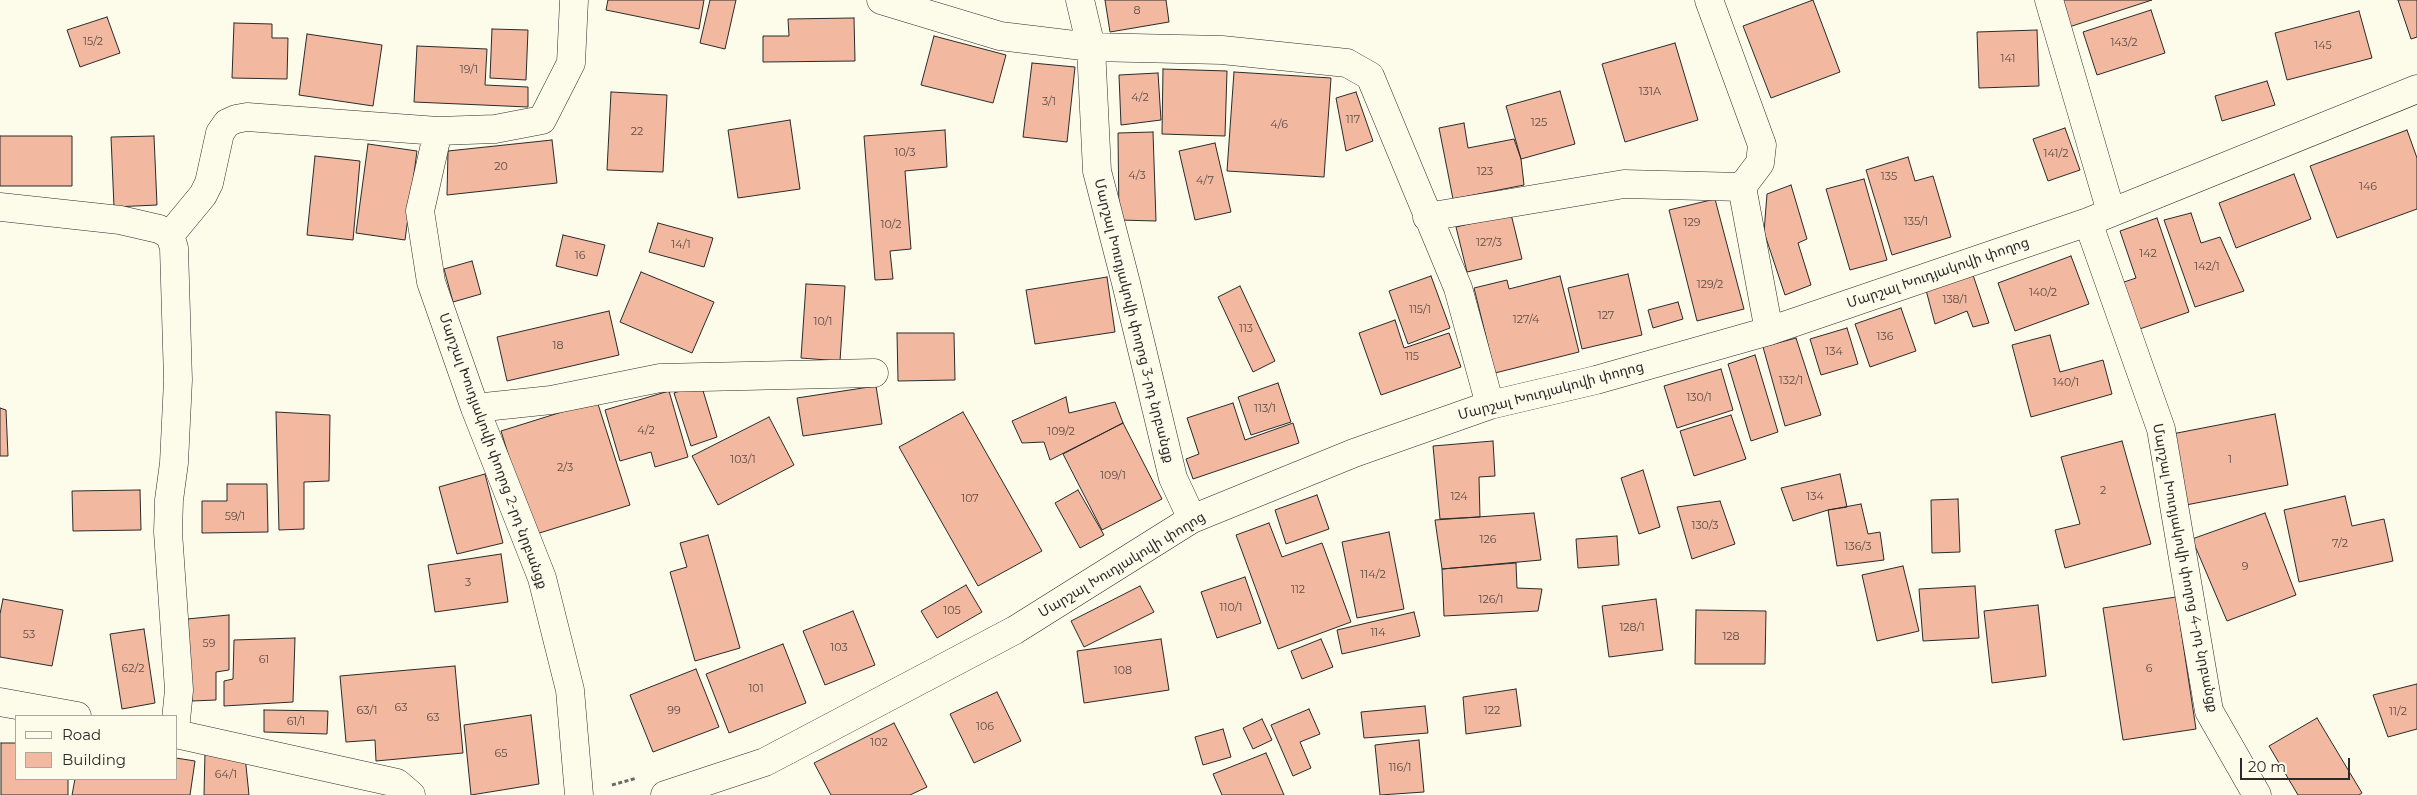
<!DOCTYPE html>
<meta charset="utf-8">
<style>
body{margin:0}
#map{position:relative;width:2417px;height:795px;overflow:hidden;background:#fdfbea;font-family:Montserrat,sans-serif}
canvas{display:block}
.legend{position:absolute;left:15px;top:715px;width:162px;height:65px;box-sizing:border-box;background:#fdfbea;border:1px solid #a9a89e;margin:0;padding:6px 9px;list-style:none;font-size:15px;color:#2b2b2b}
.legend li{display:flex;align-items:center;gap:10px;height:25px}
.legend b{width:25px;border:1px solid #a9a89e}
.scale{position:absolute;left:2240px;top:758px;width:110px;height:22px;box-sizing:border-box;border:2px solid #2b2b2b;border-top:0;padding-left:6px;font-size:15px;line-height:18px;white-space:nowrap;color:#2b2b2b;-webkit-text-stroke:4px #fdfbea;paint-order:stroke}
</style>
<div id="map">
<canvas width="2417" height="795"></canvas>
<ul class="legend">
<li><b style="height:6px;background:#fdfbea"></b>Road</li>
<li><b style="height:14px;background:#f2b8a0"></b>Building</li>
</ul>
<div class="scale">20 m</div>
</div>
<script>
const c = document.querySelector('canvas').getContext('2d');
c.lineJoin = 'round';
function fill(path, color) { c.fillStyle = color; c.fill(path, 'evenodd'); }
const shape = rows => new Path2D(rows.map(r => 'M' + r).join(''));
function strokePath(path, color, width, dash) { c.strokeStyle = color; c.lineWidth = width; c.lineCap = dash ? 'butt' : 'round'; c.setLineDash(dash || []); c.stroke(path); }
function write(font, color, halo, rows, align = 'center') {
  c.font = font + ' Montserrat,"Noto Sans Armenian",sans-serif'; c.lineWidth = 4; c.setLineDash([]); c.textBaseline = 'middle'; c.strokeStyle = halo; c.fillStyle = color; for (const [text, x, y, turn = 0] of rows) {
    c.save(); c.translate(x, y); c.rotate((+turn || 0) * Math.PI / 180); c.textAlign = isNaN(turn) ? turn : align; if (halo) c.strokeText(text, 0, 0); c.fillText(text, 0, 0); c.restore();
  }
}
const building = shape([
 [608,0,704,0,699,29,606,10,608,0],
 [710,0,736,0,725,49,700,43,710,0],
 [1105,0,1166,0,1169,22,1110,32,1105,0],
 [1813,0,1840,72,1771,98,1743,26,1813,0],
 [2060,0,2152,0,2069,27,2060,0],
 [2398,0,2417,0,2417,37,2411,39,2398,0],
 [2151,10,2165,53,2097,75,2083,32,2151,10],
 [2359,11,2372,58,2287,80,2275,33,2359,11],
 [107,17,120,53,80,67,67,30,107,17],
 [854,18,855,61,763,62,763,36,789,36,788,19,854,18],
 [234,23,272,24,272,38,288,38,287,79,232,78,234,23],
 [492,29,528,30,526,80,490,78,492,29],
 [2037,30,2039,86,1979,88,1977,32,2037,30],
 [307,34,382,45,373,106,299,95,307,34],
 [934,36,1006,55,993,103,921,85,934,36],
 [1675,43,1698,120,1625,142,1602,64,1675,43],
 [417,46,487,49,485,85,528,87,528,107,414,102,417,46],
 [1032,63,1075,67,1067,142,1023,137,1032,63],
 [1163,69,1227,71,1225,136,1162,134,1163,69],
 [1234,72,1331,78,1324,177,1227,171,1234,72],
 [1158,73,1161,120,1121,125,1119,75,1158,73],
 [2267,81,2275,105,2222,121,2215,96,2267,81],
 [1560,91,1575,144,1521,159,1506,106,1560,91],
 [611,92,667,95,663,172,607,170,611,92],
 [1356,92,1373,141,1346,151,1336,98,1356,92],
 [790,120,800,189,738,198,728,130,790,120],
 [1464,123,1468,148,1514,139,1521,159,1524,185,1453,199,1439,128,1464,123],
 [2065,128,2080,170,2048,181,2033,139,2065,128],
 [945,130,947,167,905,171,911,249,890,251,893,279,875,280,864,136,945,130],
 [2407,130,2417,158,2417,209,2337,238,2310,166,2407,130],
 [1153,132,1156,221,1119,220,1118,133,1153,132],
 [0,136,72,136,72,186,0,186,0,136],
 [154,136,157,205,114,207,111,137,154,136],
 [552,140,557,183,447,195,448,151,552,140],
 [1215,143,1231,212,1195,220,1179,151,1215,143],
 [368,144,417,151,405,240,356,233,368,144],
 [315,156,360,161,353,240,307,235,315,156],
 [1908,157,1915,181,1933,176,1951,237,1892,255,1866,170,1908,157],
 [2294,174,2311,219,2236,248,2219,203,2294,174],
 [1864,179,1887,260,1850,270,1826,189,1864,179],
 [1791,185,1807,239,1798,243,1811,285,1785,295,1764,232,1767,194,1791,185],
 [1715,199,1744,309,1697,321,1669,210,1715,199],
 [2191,213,2201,243,2220,237,2244,291,2195,307,2164,220,2191,213],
 [1511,214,1522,259,1467,272,1456,227,1511,214],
 [2157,218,2189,312,2131,332,2115,285,2136,278,2120,231,2157,218],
 [658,223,713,238,704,267,649,252,658,223],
 [563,235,605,245,597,276,556,266,563,235],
 [2071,256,2089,304,2015,331,1998,283,2071,256],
 [472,261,481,294,453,302,444,269,472,261],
 [641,272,714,302,692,353,620,322,641,272],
 [1972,272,1989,323,1973,327,1967,311,1935,324,1926,290,1972,272],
 [1628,274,1642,335,1582,349,1568,288,1628,274],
 [1431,276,1450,328,1408,344,1389,291,1431,276],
 [1560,276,1579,352,1495,373,1474,288,1507,280,1509,289,1560,276],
 [1107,277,1115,332,1035,344,1026,290,1107,277],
 [806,284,845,286,840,361,801,358,806,284],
 [1240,286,1275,361,1253,372,1218,297,1240,286],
 [1678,302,1683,319,1653,328,1648,310,1678,302],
 [1901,308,1916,351,1870,367,1855,324,1901,308],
 [609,311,619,355,507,381,497,337,609,311],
 [1395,320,1404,348,1449,333,1461,367,1381,395,1359,333,1395,320],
 [1847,328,1858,364,1821,375,1810,339,1847,328],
 [897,333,954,333,955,380,898,381,897,333],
 [2050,335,2060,372,2103,360,2112,394,2031,417,2012,345,2050,335],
 [1796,338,1821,415,1785,426,1763,347,1796,338],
 [1755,355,1778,432,1751,441,1728,364,1755,355],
 [1721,369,1733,410,1677,428,1664,386,1721,369],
 [1278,383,1291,422,1251,435,1238,397,1278,383],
 [701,384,717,437,691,446,674,393,701,384],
 [876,386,882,424,803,436,797,398,876,386],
 [669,391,688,457,655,467,651,452,620,461,605,410,669,391],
 [1066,397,1069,413,1115,402,1123,423,1050,460,1044,442,1022,443,1012,421,1066,397],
 [597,401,630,505,533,535,501,431,597,401],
 [1233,403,1245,440,1293,423,1299,443,1193,479,1186,459,1199,454,1187,418,1233,403],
 [0,408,6,410,8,456,0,456,0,408],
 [276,412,330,415,329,481,304,482,304,529,279,530,276,412],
 [963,412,1042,551,978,586,899,447,963,412],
 [2275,414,2288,485,2186,505,2172,434,2275,414],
 [1731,415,1746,459,1694,476,1680,431,1731,415],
 [769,417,794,465,718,505,692,456,769,417],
 [1123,423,1162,499,1102,530,1063,454,1123,423],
 [1493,441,1495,476,1479,477,1480,517,1440,519,1433,446,1493,441],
 [2122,441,2151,544,2065,568,2055,530,2080,524,2061,457,2122,441],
 [1643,470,1660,527,1639,534,1621,478,1643,470],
 [485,474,503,543,457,554,439,487,485,474],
 [1840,474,1847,507,1828,510,1793,521,1781,488,1840,474],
 [227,484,267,484,268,532,202,533,202,501,227,501,227,484],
 [140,490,141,530,73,531,72,491,140,490],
 [1078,490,1104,535,1080,548,1055,503,1078,490],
 [1317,495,1329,529,1286,544,1275,510,1317,495],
 [2345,496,2352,526,2384,519,2393,561,2299,582,2284,510,2345,496],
 [1958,499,1960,552,1932,553,1931,500,1958,499],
 [1720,501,1735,544,1692,559,1677,507,1720,501],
 [1861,504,1868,534,1880,532,1884,560,1837,566,1828,510,1861,504],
 [1534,513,1541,560,1442,569,1435,520,1534,513],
 [2265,513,2296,595,2227,621,2192,539,2265,513],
 [1269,523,1282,557,1322,543,1351,622,1278,649,1236,535,1269,523],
 [1389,532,1404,609,1357,618,1342,542,1389,532],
 [708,535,740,648,695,661,670,572,687,567,680,543,708,535],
 [1617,536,1619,565,1578,568,1576,539,1617,536],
 [501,554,508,602,435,612,428,565,501,554],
 [1516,563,1517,588,1542,589,1538,611,1444,616,1442,569,1516,563],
 [1903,566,1919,631,1877,641,1862,575,1903,566],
 [1245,577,1261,623,1217,638,1201,592,1245,577],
 [966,585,982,612,937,638,921,611,966,585],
 [1140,586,1154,612,1084,647,1071,621,1140,586],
 [1975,586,1979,638,1923,641,1919,589,1975,586],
 [2176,597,2196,729,2123,740,2103,608,2176,597],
 [3,599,63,610,52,666,0,657,0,614,3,599],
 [1656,599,1663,650,1609,657,1602,606,1656,599],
 [2038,605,2046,676,1992,683,1984,611,2038,605],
 [1696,610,1766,611,1765,664,1695,664,1696,610],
 [853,611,875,665,825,685,803,631,853,611],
 [1414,612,1420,636,1342,654,1337,630,1414,612],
 [229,615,229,670,216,672,216,700,192,701,187,619,229,615],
 [144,629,155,703,122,709,110,634,144,629],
 [295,638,293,702,224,706,224,681,233,679,234,640,295,638],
 [1161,639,1169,690,1084,703,1077,651,1161,639],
 [1321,639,1333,667,1302,679,1291,651,1321,639],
 [783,644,806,703,729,733,706,674,783,644],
 [455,666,463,753,376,761,375,740,346,742,340,676,455,666],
 [696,669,719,727,653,752,630,695,696,669],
 [2417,684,2417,729,2388,737,2373,695,2417,684],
 [1516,689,1521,726,1466,734,1463,697,1516,689],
 [997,692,1021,741,974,763,950,714,997,692],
 [1425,706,1428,733,1364,738,1361,712,1425,706],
 [1309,709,1320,734,1300,742,1311,768,1293,776,1271,725,1309,709],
 [264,710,328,711,327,734,264,732,264,710],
 [531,715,539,784,471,795,464,725,531,715],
 [2317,718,2362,793,2359,795,2298,795,2269,746,2317,718],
 [1262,719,1272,740,1253,749,1243,728,1262,719],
 [894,723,927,787,910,795,831,795,814,763,894,723],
 [1223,729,1231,757,1203,765,1195,737,1223,729],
 [1419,740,1424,792,1380,795,1375,745,1419,740],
 [1,743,16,743,16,779,68,779,68,795,1,795,1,743],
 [205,752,245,756,249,795,204,795,205,752],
 [1266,753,1284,795,1222,795,1213,774,1266,753],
 [176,758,195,761,190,795,72,795,75,779,176,779,176,758]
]);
fill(building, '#f2b8a0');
strokePath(building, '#2b2b2b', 1);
const minor = shape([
 [574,0,571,63,542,120,495,129,438,131,420,211,431,282,475,408,542,578,570,690,579,795],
 [881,0,1000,36,1091,47,1222,50,1347,63,1370,76,1458,288,1490,405],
 [1080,0,1091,47,1097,171,1126,283,1173,478,1192,519],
 [1709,0,1762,145,1760,163,1742,187,1769,331],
 [2049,0,2111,212],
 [0,207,120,220,159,229,170,235,174,248,178,380,174,463,169,500,168,532,179,690,176,720],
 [1427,217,1624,184,1742,187],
 [2088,222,2161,429,2209,711,2257,795],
 [170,235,203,195,209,183,220,133,227,123,236,119,247,117,438,131],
 [475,408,551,400,660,378,874,373],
 [0,702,77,716],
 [176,734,397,783,411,795],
 [665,795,765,762,1015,630,1192,519,1354,453,1490,405,1596,380,1769,331,2088,222,2417,89]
]);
strokePath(minor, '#2b2b2b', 29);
strokePath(shape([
 [612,785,637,778]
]), '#6a6964', 3, [4, 2.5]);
strokePath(minor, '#fdfbea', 28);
write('11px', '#5d4e48', null, [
 ["8",1137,11],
 ["15/2",93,42],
 ["143/2",2124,43],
 ["145",2323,46],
 ["141",2008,59],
 ["19/1",469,70],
 ["131А",1650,92],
 ["4/2",1140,98],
 ["3/1",1049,102],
 ["117",1353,120],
 ["125",1539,123],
 ["4/6",1279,125],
 ["22",637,132],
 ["10/3",905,153],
 ["141/2",2056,154],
 ["20",501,167],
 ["123",1485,172],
 ["4/3",1137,176],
 ["135",1889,177],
 ["4/7",1205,181],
 ["146",2368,187],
 ["135/1",1916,222],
 ["129",1692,223],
 ["10/2",891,225],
 ["127/3",1489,243],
 ["14/1",681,245],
 ["142",2148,254],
 ["16",580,256],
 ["142/1",2207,267],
 ["129/2",1710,285],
 ["140/2",2043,293],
 ["138/1",1955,300],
 ["115/1",1420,310],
 ["127",1606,316],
 ["127/4",1526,320],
 ["10/1",823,322],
 ["113",1246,329],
 ["136",1885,337],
 ["18",558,346],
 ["134",1834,352],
 ["115",1412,357],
 ["132/1",1791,381],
 ["140/1",2066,383],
 ["130/1",1699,398],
 ["113/1",1265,409],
 ["4/2",646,431],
 ["109/2",1061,432],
 ["103/1",743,460],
 ["1",2230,460],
 ["2/3",565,468],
 ["109/1",1113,476],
 ["2",2103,491],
 ["124",1459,497],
 ["134",1815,497],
 ["107",970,499],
 ["59/1",235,517],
 ["130/3",1705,526],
 ["126",1488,540],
 ["7/2",2340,544],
 ["136/3",1858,547],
 ["9",2245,567],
 ["114/2",1373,575],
 ["3",468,583],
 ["112",1298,590],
 ["126/1",1491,600],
 ["110/1",1231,608],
 ["105",952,611],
 ["128/1",1632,628],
 ["114",1378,633],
 ["53",29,635],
 ["128",1731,637],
 ["59",209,644],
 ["103",839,648],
 ["61",264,660],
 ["62/2",133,669],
 ["6",2149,669],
 ["108",1123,671],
 ["101",756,689],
 ["63",401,708],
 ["63/1",367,711],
 ["99",674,711],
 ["122",1492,711],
 ["11/2",2398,712],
 ["63",433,718],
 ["61/1",296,722],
 ["106",985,727],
 ["102",879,743],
 ["65",501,754],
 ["116/1",1400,768],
 ["64/1",226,775]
]);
write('14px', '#2b2b2b', '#fdfbea', [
 ["Մարշալ Խուդյակովի փողոց",1938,273,-19],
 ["Մարշալ Խուդյակովի փողոց 3-րդ նրբանցք",1134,321,76],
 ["Մարշալ Խուդյակովի փողոց",1551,391,-15],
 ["Մարշալ Խուդյակովի փողոց 2-րդ նրբանցք",493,451,70],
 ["Մարշալ Խուդյակովի փողոց",1122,565,-31],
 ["Մարշալ Խուդյակովի փողոց 4-րդ նրբանցք",2185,568,79]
]);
</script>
